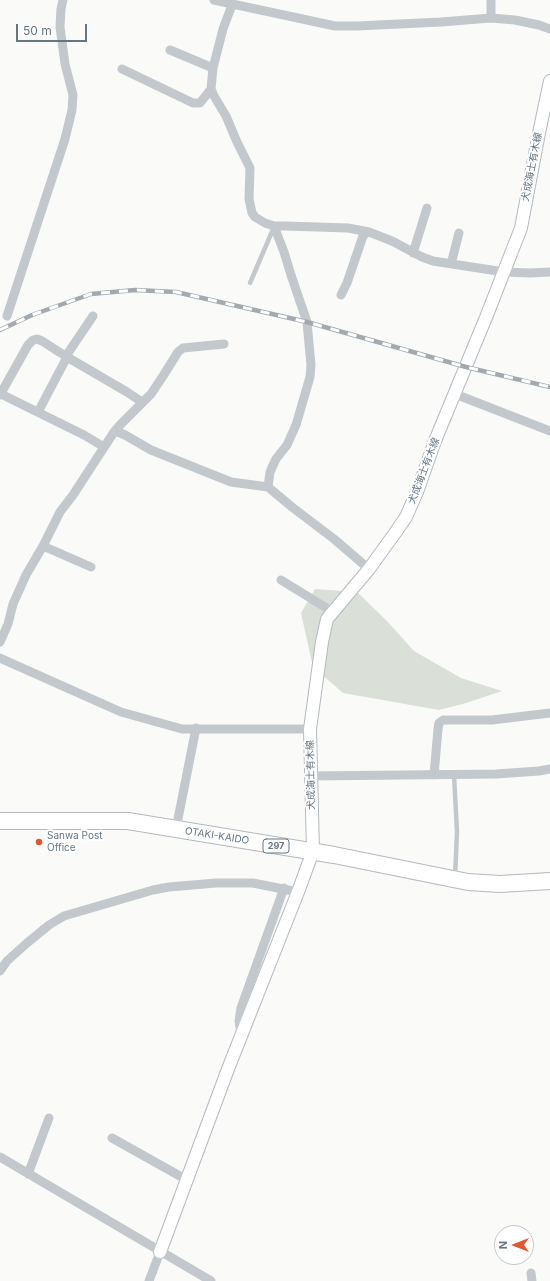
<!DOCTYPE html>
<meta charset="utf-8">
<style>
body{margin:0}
#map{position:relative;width:550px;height:1281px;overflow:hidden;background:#fafaf8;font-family:Inter,sans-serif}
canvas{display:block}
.north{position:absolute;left:494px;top:1225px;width:40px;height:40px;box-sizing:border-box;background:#fff;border:1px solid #c1c8cd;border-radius:50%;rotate:270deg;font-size:11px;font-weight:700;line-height:16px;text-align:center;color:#657683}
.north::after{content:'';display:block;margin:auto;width:14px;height:18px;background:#e4572e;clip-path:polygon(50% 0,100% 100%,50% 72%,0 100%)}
.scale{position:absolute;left:16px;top:24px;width:71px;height:18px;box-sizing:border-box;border:2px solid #657683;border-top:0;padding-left:5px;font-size:12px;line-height:14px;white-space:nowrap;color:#657683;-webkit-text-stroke:3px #fff;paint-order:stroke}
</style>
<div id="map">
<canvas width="550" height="1281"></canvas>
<div class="north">N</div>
<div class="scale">50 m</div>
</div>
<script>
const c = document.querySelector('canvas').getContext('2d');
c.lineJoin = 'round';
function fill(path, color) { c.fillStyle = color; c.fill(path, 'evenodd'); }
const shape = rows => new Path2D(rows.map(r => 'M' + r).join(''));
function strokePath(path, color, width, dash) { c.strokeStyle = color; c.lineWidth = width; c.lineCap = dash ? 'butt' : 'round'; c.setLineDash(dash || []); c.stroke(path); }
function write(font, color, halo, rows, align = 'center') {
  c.font = font + ' Inter,"Noto Sans JP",sans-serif'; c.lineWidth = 4; c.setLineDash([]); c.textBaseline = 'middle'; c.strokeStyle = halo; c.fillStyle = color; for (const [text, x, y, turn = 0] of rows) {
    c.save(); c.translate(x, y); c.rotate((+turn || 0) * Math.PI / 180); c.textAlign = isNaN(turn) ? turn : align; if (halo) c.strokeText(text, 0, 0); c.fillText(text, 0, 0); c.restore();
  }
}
fill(shape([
 [315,589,357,592,387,621,414,651,461,678,502,691,463,704,439,710,343,693,313,667,301,613]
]), '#dadfd7');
const secondary = shape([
 [160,1252,228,1069,298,892,313,851,310,729,322,642,327,619,369,569,395,533,406,517,417,492,435,441,487,315,521,228,539,133,550,81]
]);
const highway = shape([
 [0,821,128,821,334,855,468,882,500,884,550,881]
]);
strokePath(secondary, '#b3babf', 14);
strokePath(highway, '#b4b9bd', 18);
strokePath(shape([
 [250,283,274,227],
 [454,775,457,832,455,877]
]), '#c3c8cc', 4.5);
strokePath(shape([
 [214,0,335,26,357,26,441,22,491,18,515,20,539,25,550,29],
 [491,0,491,18],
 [232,5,223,29,213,68,211,89,214,96,226,116,237,142,250,168,249,199,252,213,255,217,265,223,274,226,285,226,348,228,369,232],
 [170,50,213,68],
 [122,69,193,103,200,103,211,89],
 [413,253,427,208],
 [451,264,459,233],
 [341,295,347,283,363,236,366,233,369,232,392,241,422,257,433,261,504,272,530,273,550,272],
 [7,316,65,139,72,110,73,95,65,64,60,27,61,9,63,0],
 [66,356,93,316],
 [1,394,84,435,104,447],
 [455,394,550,431],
 [0,395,28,345,33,340,37,339,42,341,67,357,127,392,142,402],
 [38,412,67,357],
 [114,432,120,425,151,394,163,376,178,352,183,348,224,344],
 [268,487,270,472,276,459,287,445,296,425,310,377,311,365,307,322,291,275,284,252,274,226],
 [43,546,91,567],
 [281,580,333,612],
 [0,642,8,624,13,604,26,575,43,546,60,512,73,495,114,432,118,432,125,435,151,450,231,482,268,487,292,507,334,539,369,569],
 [0,658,121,712,182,729,310,729],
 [434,775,438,729,439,723,443,720,492,720,550,713],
 [311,776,496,774,539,771,550,769],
 [176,829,196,728],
 [0,971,7,961,27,943,49,925,64,916,153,890,169,887,216,883,253,883,298,892],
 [241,1034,239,1021,241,1008,284,888],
 [112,1138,187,1180],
 [0,1157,211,1281],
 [28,1174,49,1118],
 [531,1273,532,1281],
 [149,1281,160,1252]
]), '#c3c8cc', 9);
strokePath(secondary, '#fff', 12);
strokePath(highway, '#fff', 16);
const rail = shape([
 [0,330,32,315,91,294,135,290,176,292,307,322,466,367,550,387]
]);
strokePath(rail, '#a2aab0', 4.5);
strokePath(rail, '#fff', 3, [9]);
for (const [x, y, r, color] of [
 [39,842,4,"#e4572e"]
]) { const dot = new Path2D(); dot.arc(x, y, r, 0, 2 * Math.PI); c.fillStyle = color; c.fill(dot); strokePath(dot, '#fff', 1.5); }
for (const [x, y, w] of [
 [276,846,26]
]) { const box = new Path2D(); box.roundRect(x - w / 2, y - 7, w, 14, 3); c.fillStyle = '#fff'; c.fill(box); strokePath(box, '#657683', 1); }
write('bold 9px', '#657683', null, [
 ["297",276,846]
]);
write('10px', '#657683', '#fff', [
 ["犬成海士有木線",532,167,-79],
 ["犬成海士有木線",424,471,-69],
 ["犬成海士有木線",311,775,-91],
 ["OTAKI-KAIDO",217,836,9]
]);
write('10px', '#657683', '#fff', [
 ["Sanwa Post",47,836],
 ["Office",47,848]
], 'left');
</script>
